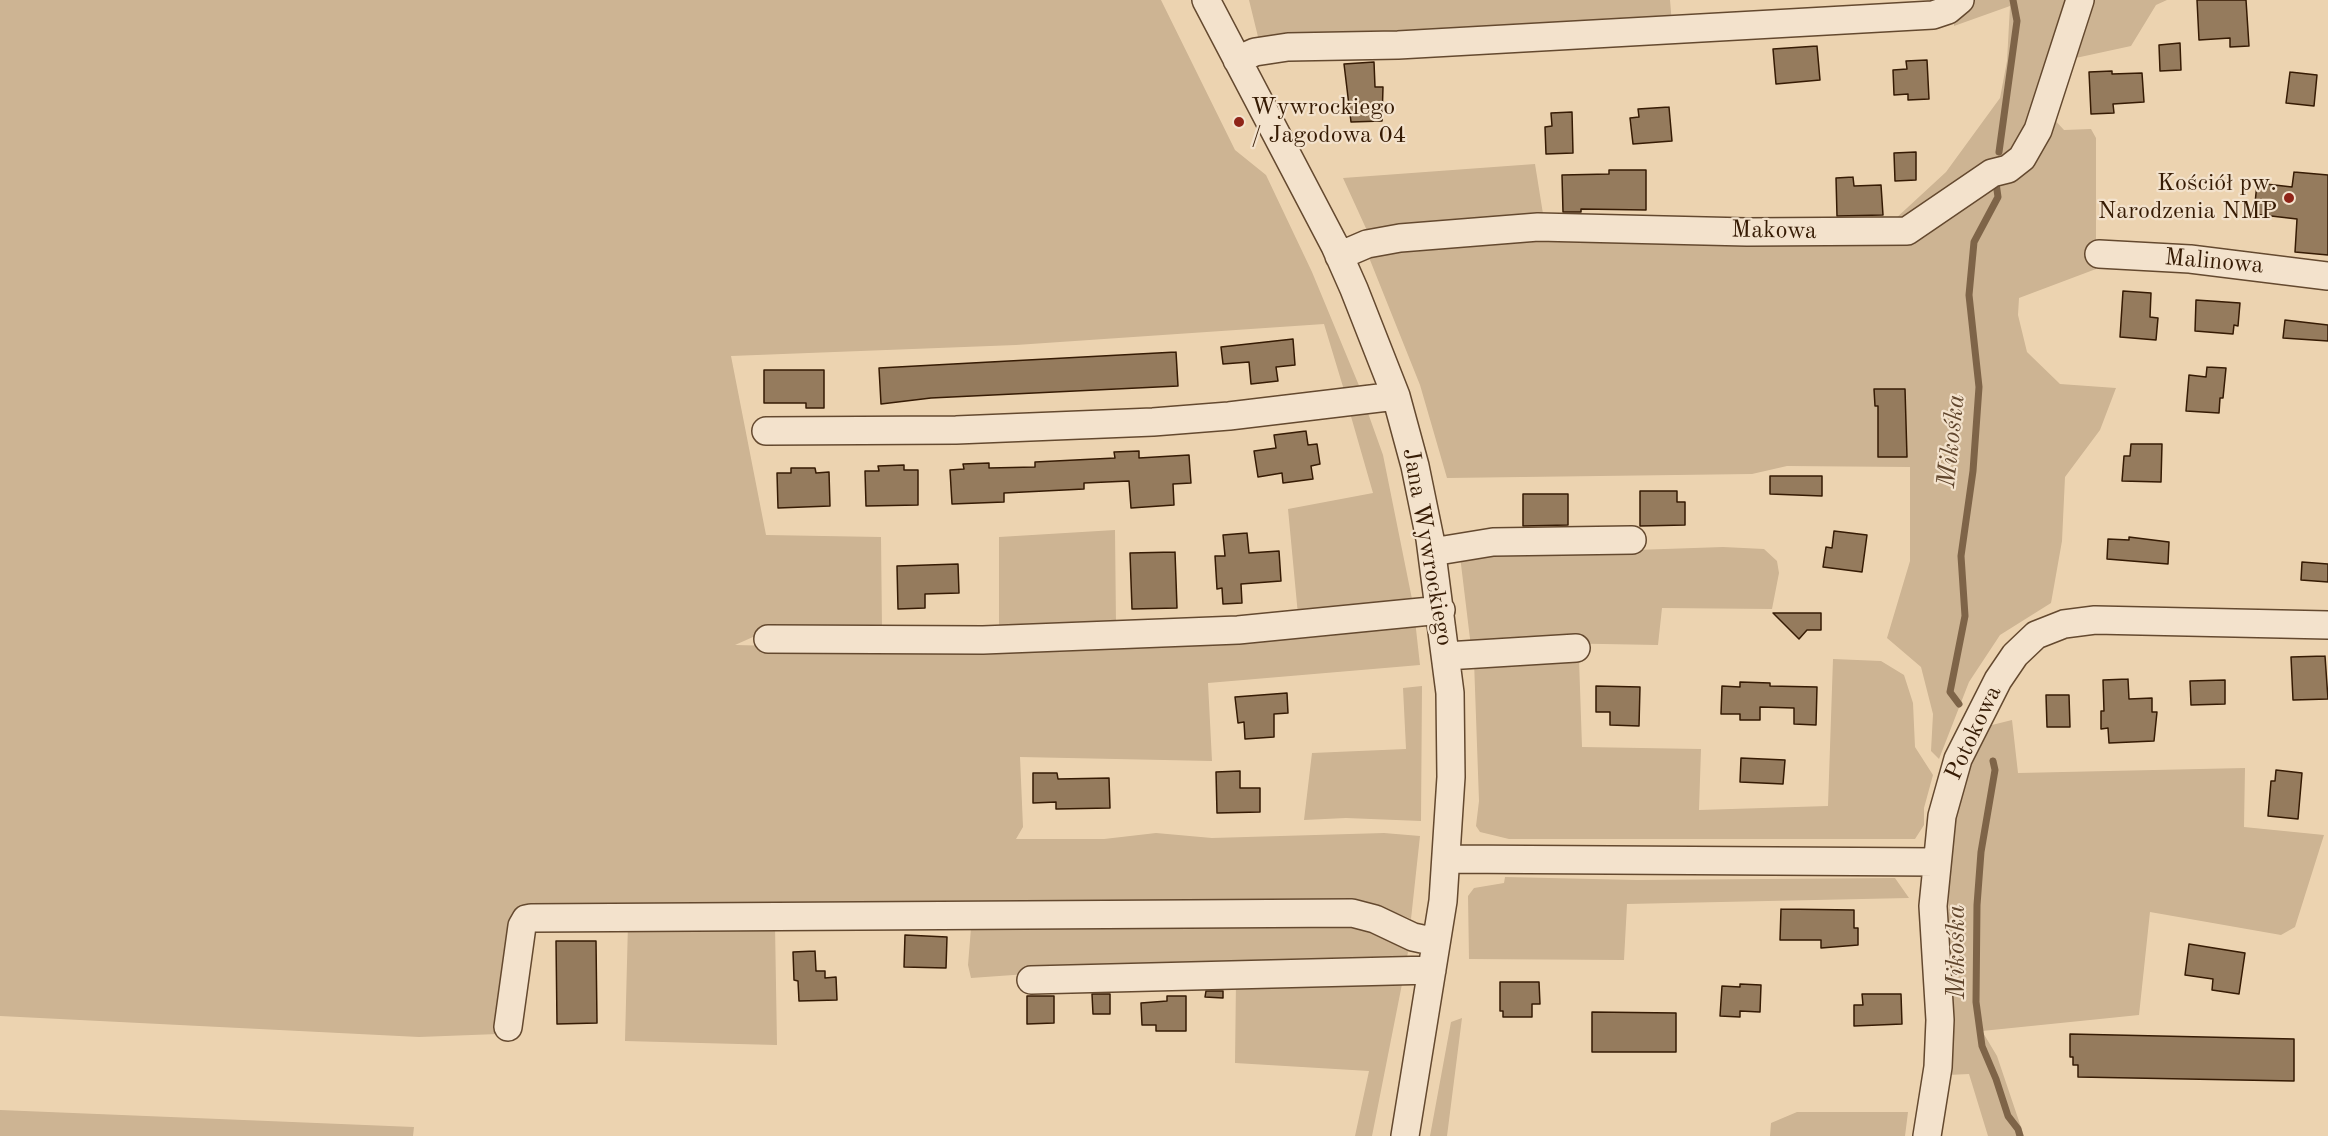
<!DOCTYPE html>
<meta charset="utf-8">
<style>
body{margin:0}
canvas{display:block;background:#ecd3b0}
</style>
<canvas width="2328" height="1136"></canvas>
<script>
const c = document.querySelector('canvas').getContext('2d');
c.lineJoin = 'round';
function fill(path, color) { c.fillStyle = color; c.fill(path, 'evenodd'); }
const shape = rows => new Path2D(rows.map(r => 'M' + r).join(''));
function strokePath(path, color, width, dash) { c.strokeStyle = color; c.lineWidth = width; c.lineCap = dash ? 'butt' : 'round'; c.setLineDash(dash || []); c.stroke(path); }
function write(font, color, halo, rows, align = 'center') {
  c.font = font + ' "Old Standard TT",serif'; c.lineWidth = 4.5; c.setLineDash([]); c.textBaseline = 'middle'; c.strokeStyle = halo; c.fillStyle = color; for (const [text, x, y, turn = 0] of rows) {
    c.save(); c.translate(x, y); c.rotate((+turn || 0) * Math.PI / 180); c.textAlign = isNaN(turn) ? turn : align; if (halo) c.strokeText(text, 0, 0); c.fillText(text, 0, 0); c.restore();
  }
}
fill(shape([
 [0,0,1161,0,1235,150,1266,175,1312,272,1360,388,1344,390,1324,324,1016,345,731,356,766,535,881,537,882,629,780,625,735,645,943,650,1415,620,1420,665,1208,683,1212,761,1020,757,1023,827,1016,839,1104,839,1156,833,1212,838,1384,833,1420,836,1411,919,1377,905,1245,910,528,909,498,1034,419,1037,0,1016],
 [1249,0,1670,0,1672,24,1260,45],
 [1966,0,2075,0,2013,158,1911,222,1894,220,1946,172,2000,98,2007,61,2010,6,1954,26,1953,13],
 [2088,0,2167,0,2156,5,2131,46,2071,59],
 [2052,117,2064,130,2091,129,2096,138,2096,269,2019,298,2018,315,2027,352,2060,384,2116,388,2100,430,2065,477,2062,541,2051,603,2000,635,1969,682,1939,759,1931,751,1933,714,1921,667,1887,638,1910,561,1910,467,1787,466,1752,474,1447,478,1420,385,1368,255,1546,233,1904,243],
 [1535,164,1544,220,1369,235,1343,178],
 [1350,413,1368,413,1383,455,1412,599,1404,609,1298,615,1288,509,1373,493],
 [1115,530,1116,625,999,628,999,537],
 [1723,547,1764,549,1777,561,1779,573,1772,609,1662,608,1658,645,1548,643,1471,647,1460,556],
 [1579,659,1582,747,1701,749,1699,810,1828,806,1833,659,1881,661,1904,675,1913,703,1915,747,1933,775,1924,808,1924,825,1915,839,1509,839,1480,832,1476,826,1479,801,1474,661],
 [1422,686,1421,821,1346,818,1304,820,1312,753,1406,749,1403,688],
 [2012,720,2018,773,2245,768,2244,827,2324,835,2295,927,2281,935,2150,912,2139,1015,1982,1031,1997,1056,2024,1136,1988,1136,1969,1074,1948,1075,1949,840,1960,785,1988,726],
 [1505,877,1637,880,1895,878,1909,898,1627,904,1624,960,1469,959,1468,896,1474,888,1504,883],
 [1367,921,1410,941,1406,963,1112,968,971,978,968,965,971,928],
 [628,923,775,925,777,1045,625,1041],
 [1403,979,1372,1136,1355,1136,1369,1071,1235,1063,1236,980],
 [1462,1018,1447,1136,1430,1136,1451,1022],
 [0,1110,414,1127,413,1136,0,1136],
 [1797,1112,1908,1112,1905,1136,1770,1136,1771,1123]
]), '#cdb493');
strokePath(shape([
 [1999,152,2017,21,2013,0],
 [1959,704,1950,692,1965,616,1961,556,1973,471,1979,387,1969,295,1974,242,1998,197,1996,183],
 [1993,761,1995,770,1981,852,1977,905,1976,1002,1982,1046,1996,1079,2008,1116,2018,1129,2020,1136]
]), '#7e6448', 7);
const building = shape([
 [2197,0,2246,0,2249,46,2230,47,2230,38,2199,40,2197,0],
 [2180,43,2181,70,2160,71,2159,45,2180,43],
 [1817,46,1820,80,1776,84,1773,49,1817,46],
 [1927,60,1929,99,1908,100,1908,94,1894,95,1893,70,1907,69,1906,61,1927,60],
 [1374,62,1375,87,1383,87,1382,121,1351,122,1344,64,1374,62],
 [2112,71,2112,74,2142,73,2144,102,2113,104,2114,113,2091,114,2089,72,2112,71],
 [2290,72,2317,75,2314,106,2286,103,2290,72],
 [1669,107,1672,141,1633,144,1630,118,1639,117,1638,109,1669,107],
 [1572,112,1573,153,1546,154,1545,127,1552,126,1551,113,1572,112],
 [1916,152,1916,180,1895,181,1894,153,1916,152],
 [1609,170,1646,170,1646,210,1581,209,1581,212,1563,212,1562,175,1609,174,1609,170],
 [2294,172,2328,175,2328,255,2295,252,2297,219,2254,214,2257,183,2292,187,2294,172],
 [1853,177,1854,186,1881,185,1883,215,1837,216,1836,178,1853,177],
 [2123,291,2151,293,2150,317,2158,318,2156,340,2120,337,2123,291],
 [2196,300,2240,303,2238,326,2234,325,2233,334,2195,331,2196,300],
 [2285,320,2328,325,2328,341,2283,338,2285,320],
 [1293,339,1295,365,1276,367,1278,381,1251,384,1249,362,1223,364,1221,347,1293,339],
 [1176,352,1178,386,931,398,881,404,879,368,1176,352],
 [2207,367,2226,368,2223,398,2220,398,2219,413,2186,411,2189,375,2206,377,2207,367],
 [764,370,824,370,824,408,806,408,806,403,764,403,764,370],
 [1874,389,1905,389,1907,457,1878,457,1878,406,1875,406,1874,389],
 [1306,431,1308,445,1317,444,1320,464,1311,466,1313,479,1283,483,1282,473,1258,477,1254,451,1276,448,1274,435,1306,431],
 [2131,444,2162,444,2161,482,2122,481,2124,456,2130,456,2131,444],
 [1139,451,1139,458,1189,455,1191,483,1173,484,1174,505,1131,508,1129,481,1084,483,1084,489,1004,493,1004,502,952,504,950,470,964,469,963,464,989,463,989,468,1035,467,1035,462,1115,458,1114,452,1139,451],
 [904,465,904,470,918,470,918,505,866,506,865,471,879,471,878,466,904,465],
 [791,468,815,468,816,473,829,472,830,506,778,508,777,473,791,473,791,468],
 [1770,476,1822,476,1822,496,1770,494,1770,476],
 [1640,491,1677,491,1677,502,1685,502,1685,525,1640,526,1640,491],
 [1523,494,1568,494,1568,525,1523,526,1523,494],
 [1834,531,1867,535,1862,572,1823,567,1826,547,1832,548,1834,531],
 [1247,533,1249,553,1279,551,1281,581,1241,584,1242,603,1223,604,1222,588,1217,589,1215,556,1225,556,1223,535,1247,533],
 [2129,537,2169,542,2168,564,2107,559,2108,539,2129,540,2129,537],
 [1175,552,1177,608,1132,609,1130,553,1175,552],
 [2302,562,2328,564,2328,582,2301,580,2302,562],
 [958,564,959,593,925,594,925,608,898,609,897,566,958,564],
 [1773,613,1821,613,1821,630,1807,630,1799,639,1773,613],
 [2325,656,2328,699,2293,700,2291,657,2325,656],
 [2128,679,2129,699,2152,698,2152,712,2157,712,2154,741,2109,743,2108,728,2101,729,2101,711,2104,711,2103,680,2128,679],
 [2225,680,2225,704,2191,705,2190,681,2225,680],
 [1740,682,1770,683,1770,686,1817,687,1816,725,1794,724,1794,708,1760,707,1760,720,1740,720,1740,714,1721,714,1722,686,1740,687,1740,682],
 [1596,686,1640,687,1639,726,1610,725,1610,712,1596,712,1596,686],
 [1287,693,1288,713,1274,714,1274,737,1245,739,1244,722,1238,723,1235,697,1287,693],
 [2046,695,2069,695,2070,727,2047,727,2046,695],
 [1741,758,1785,760,1783,784,1740,782,1741,758],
 [2276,770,2302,773,2298,819,2268,816,2271,781,2275,781,2276,770],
 [1240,771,1240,788,1260,788,1260,812,1217,813,1216,772,1240,771],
 [1033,773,1057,773,1058,779,1109,778,1110,808,1056,809,1056,802,1033,803,1033,773],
 [1781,909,1854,910,1854,928,1858,928,1858,945,1821,948,1821,940,1780,940,1781,909],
 [905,935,947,937,946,968,904,967,905,935],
 [556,941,596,941,597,1023,557,1024,556,941],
 [2189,944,2245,953,2239,994,2212,990,2213,979,2185,975,2189,944],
 [815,951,816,971,825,971,825,978,836,977,837,1000,799,1001,798,981,794,980,793,952,815,951],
 [1500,982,1539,982,1540,1004,1532,1004,1532,1017,1503,1017,1503,1011,1500,1011,1500,982],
 [1740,984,1761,985,1760,1012,1740,1011,1740,1017,1720,1016,1722,986,1740,987,1740,984],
 [1206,991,1223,991,1223,998,1205,997,1206,991],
 [1092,994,1110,994,1110,1014,1093,1014,1092,994],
 [1862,994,1901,994,1902,1024,1854,1026,1854,1005,1863,1005,1862,994],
 [1027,996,1054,996,1054,1023,1027,1024,1027,996],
 [1167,996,1186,996,1186,1031,1156,1031,1156,1025,1142,1025,1141,1003,1167,1001,1167,996],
 [1592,1012,1676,1013,1676,1052,1592,1052,1592,1012],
 [2070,1034,2294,1039,2294,1081,2078,1077,2078,1065,2073,1065,2073,1057,2070,1057,2070,1034]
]);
fill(building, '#957b5d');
strokePath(building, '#361b04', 1.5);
const minor = shape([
 [1206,0,1335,246,1354,289,1396,396,1415,466,1430,539,1450,693,1451,777,1443,901,1405,1136],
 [1237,60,1255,52,1288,47,1398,45,1933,15,1948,10,1960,0],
 [2099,254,2190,259,2328,276],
 [1339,256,1367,244,1400,238,1538,227,1747,232,1907,231,1992,173,2008,169,2022,158,2038,130,2080,0],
 [766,431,956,430,1153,422,1229,416,1396,396],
 [1432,552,1493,542,1632,540],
 [768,639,983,640,1238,630,1441,610],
 [1446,656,1576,648],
 [1447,859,1936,862],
 [1031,980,1432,970],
 [508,1027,522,926,526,919,531,918,1352,913,1375,919,1413,937,1436,942],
 [1927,1136,1938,1067,1940,1020,1933,906,1942,816,1958,759,1998,680,2015,655,2036,635,2064,624,2095,620,2328,625]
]);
strokePath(minor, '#64492f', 30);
strokePath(minor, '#f3e2cc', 27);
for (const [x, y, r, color] of [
 [1239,122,6,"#8f2418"],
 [2289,198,6,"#8f2418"]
]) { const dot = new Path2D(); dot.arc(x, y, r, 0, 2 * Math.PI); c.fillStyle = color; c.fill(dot); strokePath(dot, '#f3e2cc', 2); }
write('24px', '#361b04', '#f3e2cc', [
 ["Wywrockiego",1251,108],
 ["/ Jagodowa 04",1251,136],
 ["Kościół pw.",2277,184,"right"],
 ["Narodzenia NMP",2277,212,"right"]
], 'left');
write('24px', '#361b04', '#f3e2cc', [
 ["Makowa",1774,231,1],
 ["Malinowa",2214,262,5],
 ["Jana Wywrockiego",1427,547,80],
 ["Potokowa",1974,733,-65]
]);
write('italic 26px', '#60452c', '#f3e2cc', [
 ["Mikośka",1952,441,-84],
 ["Mikośka",1957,952,-90]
]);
</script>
